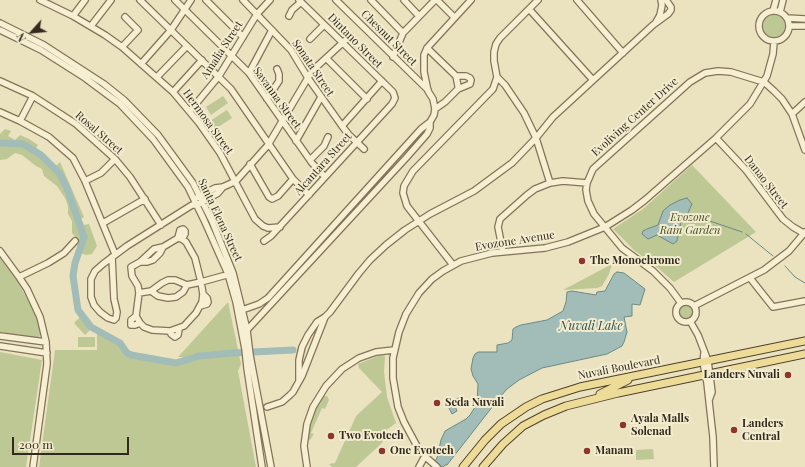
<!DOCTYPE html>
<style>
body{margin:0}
#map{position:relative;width:805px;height:467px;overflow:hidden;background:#ebe2c0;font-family:"Playfair Display",serif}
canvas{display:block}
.north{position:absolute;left:12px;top:12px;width:40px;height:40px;-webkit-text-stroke:3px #f3eccf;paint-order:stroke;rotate:243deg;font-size:11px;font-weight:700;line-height:16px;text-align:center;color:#332a1d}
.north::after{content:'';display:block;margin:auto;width:14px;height:18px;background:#332a1d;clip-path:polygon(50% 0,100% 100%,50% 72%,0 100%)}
.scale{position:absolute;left:12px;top:437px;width:117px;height:18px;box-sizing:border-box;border:2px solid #332a1d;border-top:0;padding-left:5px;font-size:12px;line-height:14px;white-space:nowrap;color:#332a1d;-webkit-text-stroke:3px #f3eccf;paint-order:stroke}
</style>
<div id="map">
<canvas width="805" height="467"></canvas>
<div class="north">N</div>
<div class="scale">200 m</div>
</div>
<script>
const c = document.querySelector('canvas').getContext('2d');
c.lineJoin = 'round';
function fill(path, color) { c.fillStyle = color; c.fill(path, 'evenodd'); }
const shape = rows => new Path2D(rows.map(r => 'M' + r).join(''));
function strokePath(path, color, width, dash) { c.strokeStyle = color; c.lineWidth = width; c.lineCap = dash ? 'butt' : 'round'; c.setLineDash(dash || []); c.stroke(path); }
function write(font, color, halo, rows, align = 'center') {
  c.font = font + ' "Playfair Display",serif'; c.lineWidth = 4; c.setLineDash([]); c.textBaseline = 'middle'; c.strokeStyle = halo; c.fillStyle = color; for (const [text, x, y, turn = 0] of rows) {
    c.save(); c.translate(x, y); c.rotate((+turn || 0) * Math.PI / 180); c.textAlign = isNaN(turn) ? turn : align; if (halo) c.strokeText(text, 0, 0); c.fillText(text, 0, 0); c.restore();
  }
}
fill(shape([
 '763 26a11 11 0 1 1 22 0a11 11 0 1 1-22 0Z',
 [223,96,228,103,211,115,206,107],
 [227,110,232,118,215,129,210,121],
 [5,129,11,131,8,136,15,140,20,135,29,139,38,145,36,148,56,166,60,162,84,217,81,219,84,225,89,224,97,246,92,254,86,255,81,253,80,241,76,238,72,233,72,221,68,214,68,206,65,198,57,186,44,176,42,169,36,166,22,155,15,153,7,159,0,160,0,134],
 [692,165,756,232,674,282,658,268,635,251,613,229,643,209],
 [0,257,14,275,28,300,38,321,42,333,38,338,0,332],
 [612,264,609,274,602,286,597,288,563,290],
 [228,302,241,364,238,371,256,467,39,467,55,350,97,350,97,333,119,346,127,353,131,355,176,363,197,357,178,357],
 '678 312a8 8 0 1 1 16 0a8 8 0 1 1-16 0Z',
 [80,317,91,329,85,335,74,323],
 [78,337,95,337,95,347,78,347],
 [0,352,42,360,26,467,0,467],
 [380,355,385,356,384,372,387,397,396,423,378,436,383,442,356,467,332,467,329,464,335,463,356,416,382,392,359,368,358,364],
 [324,396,327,396,329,400,325,409,322,408,311,433,314,434,310,440,308,439,308,436,313,414,320,400],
 [653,449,654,459,636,460,636,450]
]), '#bdc895');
const water = shape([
 [687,198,692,204,686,217,681,222,677,241,673,244,657,235,648,239,642,234,643,231,647,229,658,225,663,211,670,205,680,200,687,198],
 [617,272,624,273,645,289,640,305,632,304,632,316,624,317,627,332,624,342,622,346,607,354,542,368,519,380,507,389,500,397,447,465,445,465,443,467,431,467,437,458,441,440,445,431,466,419,470,415,477,404,478,384,473,376,471,369,473,358,475,354,478,352,497,352,497,345,508,343,512,340,513,329,516,327,521,325,547,320,563,311,566,302,567,292,572,291,596,295,597,292,605,291,614,274,617,272],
 [460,397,463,402,455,406,457,411,452,414,447,404,460,397]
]);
fill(water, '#a2bdb8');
strokePath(water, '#6a8a85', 1);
strokePath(shape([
 [686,217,707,220,742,232],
 [746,234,773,256],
 [785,266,795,277,805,283]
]), '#6a8a85', 1);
strokePath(shape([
 [0,143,23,144,41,155,59,173,67,188,84,237,75,263,73,276,78,310,91,327,120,343,127,353,131,355,176,363,199,356,233,353,293,350]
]), '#a2bdb8', 7);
const minor = shape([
 [40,0,73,16,105,35,122,47,173,92,199,123,220,153,255,219,263,226,268,228,280,227],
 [140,0,231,89,293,179,309,195],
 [175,0,249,73,312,163,325,177],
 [206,0,243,37],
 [243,0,291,50,308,78,342,126,349,135,364,149],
 [336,0,428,90],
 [371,0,403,33],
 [404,0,419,16],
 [437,0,454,17],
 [577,0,623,53],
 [529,9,593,80],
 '759 26a15 15 0 1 1 30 0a15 15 0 1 1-30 0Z',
 [773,11,776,0],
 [780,12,783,0],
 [73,16,85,0],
 [289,16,292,10,301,2],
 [787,18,805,19],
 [656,22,660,15,662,5,661,0],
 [0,23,44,45,104,84,124,100,158,135,193,183,212,221,233,273,247,330,250,355,271,467],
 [91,26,111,0],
 [789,26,805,26],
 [0,30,41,50,85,78,120,104,153,139,188,187,204,220,228,274,236,302,245,349,247,368,262,467],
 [310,39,324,25],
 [122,47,138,30,125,17],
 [427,48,456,76,458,86,458,89,445,102,435,109],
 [393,57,403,33,435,0],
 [326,58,367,99],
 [141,64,171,30,191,0],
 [249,73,272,30],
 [456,76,466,76,470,78,471,80,470,84,458,89],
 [157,77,187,46],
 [497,77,505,85,524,113,536,138,550,183],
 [0,81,33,96,76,124,95,141,115,159,130,177,161,225],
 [173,92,202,60],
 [267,99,279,81,279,74,277,69],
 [190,111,219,76,257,14,270,0],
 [0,112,20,121,49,137,73,158,85,181,115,254],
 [792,114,805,102],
 [20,121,33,96],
 [342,126,382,81],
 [716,138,746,170,783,219,793,227,805,234],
 [296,141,321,97],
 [310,160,324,146,328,137],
 [250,164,269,197,272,199,278,196,293,179],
 [85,181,101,173,115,159],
 [198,197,215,188,223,187,236,181,268,145,312,71,350,36],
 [103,223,145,199],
 [178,238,182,239,186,242,195,258,201,282,203,294,202,302,196,313,184,326,170,331,152,330,144,327,140,323,136,316,139,293,138,286,132,276,131,267,140,262,147,262,153,260,160,253,163,247,178,238],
 [178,238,180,230,183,229,185,231,185,234,182,239],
 [264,241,271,236,392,104,395,98,393,92,299,0],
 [0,251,19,277,27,289,40,317,46,342,47,364,33,467],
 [503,252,498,227,500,219,527,195,535,189,550,183,563,181,587,183],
 [112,257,114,299,117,312,116,318,114,320,108,318,100,312,94,305,91,297,91,279,95,271,103,264,127,246,192,205,197,205,218,193,223,187],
 [140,262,154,249,163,247],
 [453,265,407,206,403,193,404,186,413,171,493,89,497,77,494,61,494,52,496,44,500,38,538,0],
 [19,277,48,263,64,253,75,241],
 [750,278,773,307,805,301],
 [187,285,183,292,176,297,168,298,158,296,151,291,162,283,168,280,175,280,187,285,201,282,230,274],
 [139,293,151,291],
 '676 312a10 10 0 1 1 20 0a10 10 0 1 1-20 0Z',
 [681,303,670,288,653,271,622,248,594,214,588,201,586,190,587,183,593,169,690,82,705,73,718,71,731,72,757,80,764,82,774,91,782,99,792,114,805,150],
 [200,306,207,304,208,302,207,298,203,294],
 [694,306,764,270,789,251,805,232],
 [242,310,259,304,268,298,421,129,430,122,434,115,435,109,433,99,428,91,424,72,424,55,427,48,471,0],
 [136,316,131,320,131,325,135,325,140,323],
 [690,321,698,335,708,361,712,392,709,400],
 [247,330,406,158,427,134,430,128,430,122],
 [170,331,171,334,175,337,178,335,179,329],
 [0,336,46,342],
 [0,346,47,353],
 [704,353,703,362,707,383,713,437,714,467],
 [299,381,299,360,302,347,308,335,317,322,325,317,330,312,359,273,370,260,386,245,405,230,430,214,474,191,512,163,536,138,553,117,653,25,668,14,671,10,671,7,666,0],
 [267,407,282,402,290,395,293,392,302,376,325,317],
 [307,467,304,446,307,424,313,407,326,386,342,369,359,358,376,352,394,350],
 [419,467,425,456],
 [437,467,428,459,418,448,404,422,398,407,393,378,393,358,399,332,406,314,419,293,432,279,443,271,461,261,492,253,545,248,568,242,605,227,632,210,645,200,716,138,750,104,767,76,773,54,774,42]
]);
const major = shape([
 [600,394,628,380],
 [463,467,485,440,501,424,526,407,542,399,580,387,805,341],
 [483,467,503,444,523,426,544,415,566,406,618,393,805,354]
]);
strokePath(minor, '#837359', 8);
strokePath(major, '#50412d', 9);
strokePath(minor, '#f6efd2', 5.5);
strokePath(major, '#eddb98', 7);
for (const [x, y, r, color] of [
 [582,261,4,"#8e352c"],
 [788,375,4,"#8e352c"],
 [437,403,4,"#8e352c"],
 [623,425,4,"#8e352c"],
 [734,430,4,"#8e352c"],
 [331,436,4,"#8e352c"],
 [382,451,4,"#8e352c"],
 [587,451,4,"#8e352c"]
]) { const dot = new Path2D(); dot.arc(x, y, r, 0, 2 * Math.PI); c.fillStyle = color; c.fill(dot); strokePath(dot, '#f3eccf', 1.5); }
write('11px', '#332a1d', '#f3eccf', [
 ["Chesnut Street",389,38,45],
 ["Dintano Street",355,41,45],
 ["Amalia Street",222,50,-57],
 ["Sonata Street",313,68,56],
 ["Savanna Street",277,98,54],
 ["Evoliving Center Drive",635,117,-42],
 ["Hermosa Street",208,122,54],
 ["Rosal Street",99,133,41],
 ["Alcantara Street",323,164,-48],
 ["Danao Street",766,182,52],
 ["Santa Elena Street",220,220,65],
 ["Evozone Avenue",515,241,-9],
 ["Nuvali Boulevard",619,368,-11]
]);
write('italic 11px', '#404e24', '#f3eccf', [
 ["Evozone",690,218],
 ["Rain Garden",690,231]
]);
write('bold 11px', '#332a1d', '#f3eccf', [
 ["The Monochrome",590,261],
 ["Landers Nuvali",780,375,"right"],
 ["Seda Nuvali",445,403],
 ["Ayala Malls",631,419],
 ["Solenad",631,432],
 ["Landers",742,424],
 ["Central",742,437],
 ["Two Evotech",339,436],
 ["One Evotech",390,451],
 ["Manam",595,451]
], 'left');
write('italic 12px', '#2c5152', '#f3eccf', [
 ["Nuvali Lake",591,326]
]);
</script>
